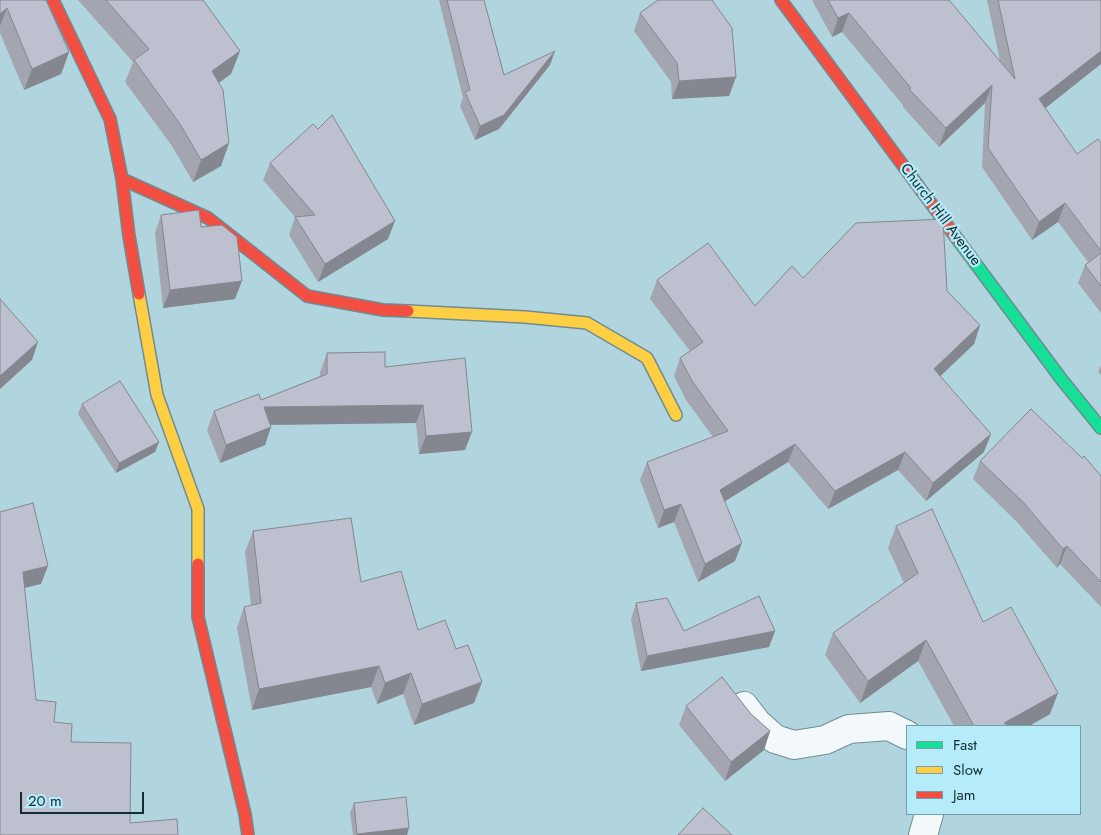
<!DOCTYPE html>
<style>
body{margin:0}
#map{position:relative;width:1101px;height:835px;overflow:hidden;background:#b1d5de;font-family:Jost,sans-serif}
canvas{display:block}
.legend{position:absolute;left:906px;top:725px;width:175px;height:90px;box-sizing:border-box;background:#b6ebf9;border:1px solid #749faa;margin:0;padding:6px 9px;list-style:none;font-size:15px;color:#122e34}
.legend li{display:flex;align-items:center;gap:10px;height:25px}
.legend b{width:25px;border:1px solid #749faa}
.scale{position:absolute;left:20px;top:792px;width:124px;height:22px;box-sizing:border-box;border:2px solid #122e34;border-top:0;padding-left:6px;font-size:15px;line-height:18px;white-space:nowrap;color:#122e34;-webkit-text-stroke:4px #b6ebf9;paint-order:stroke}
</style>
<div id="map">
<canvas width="1101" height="835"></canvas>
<ul class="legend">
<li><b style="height:6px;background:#16e098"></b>Fast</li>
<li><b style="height:6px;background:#ffcf43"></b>Slow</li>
<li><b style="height:6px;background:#f24e42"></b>Jam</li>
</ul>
<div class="scale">20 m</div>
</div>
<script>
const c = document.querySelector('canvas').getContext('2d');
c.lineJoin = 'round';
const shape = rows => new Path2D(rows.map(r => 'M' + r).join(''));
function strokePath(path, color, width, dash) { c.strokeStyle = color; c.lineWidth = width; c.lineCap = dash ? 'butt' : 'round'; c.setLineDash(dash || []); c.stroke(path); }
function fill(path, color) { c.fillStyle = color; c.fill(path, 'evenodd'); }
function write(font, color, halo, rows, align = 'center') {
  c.font = font + ' Jost,sans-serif'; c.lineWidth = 4.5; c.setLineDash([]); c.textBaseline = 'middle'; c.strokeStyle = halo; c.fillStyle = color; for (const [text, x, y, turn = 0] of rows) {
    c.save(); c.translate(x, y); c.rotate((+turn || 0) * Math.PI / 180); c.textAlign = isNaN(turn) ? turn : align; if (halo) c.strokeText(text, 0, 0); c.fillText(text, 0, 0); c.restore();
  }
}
const street = shape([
 [744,706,757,723,775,739,794,745,825,740,849,729,889,726,907,735],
 [923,835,929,814]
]);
const fast = shape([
 [958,240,1062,380,1101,428]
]);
const slow = shape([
 [139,294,157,395,198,509,198,564],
 [408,311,525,317,587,323,647,358,676,415]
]);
const jam = shape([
 [53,0,110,119,122,179,129,236,139,294],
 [781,0,958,240],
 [122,179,208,218,307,296,383,310,408,311],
 [198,564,198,617,245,814,248,835]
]);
strokePath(street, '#6f8c93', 30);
strokePath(fast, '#6f8c93', 14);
strokePath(slow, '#6f8c93', 14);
strokePath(jam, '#6f8c93', 14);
strokePath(street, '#f3f9fa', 28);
strokePath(fast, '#16e098', 11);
strokePath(slow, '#ffcf43', 11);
strokePath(jam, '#f24e42', 11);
fill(shape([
 [0,0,69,52,61,74,24,90,0,33],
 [78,0,203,0,240,51,231,74,219,83,229,143,221,166,193,182,172,146,125,82,133,62],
 [439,0,484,0,504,75,550,65,499,129,475,140,460,106,463,98],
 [812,0,949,0,1000,61,987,0,1101,0,1045,108,1077,154,1101,143,1101,313,1078,283,1085,265,1088,262,1058,222,1032,240,982,167,985,103,939,147,903,107,903,105,842,32,832,37],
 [640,13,736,77,729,96,672,99,671,82,634,31],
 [270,163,388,239,318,282,289,235,295,217,263,180],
 [161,215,201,227,235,299,163,308,155,233],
 [803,278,947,291,980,325,974,344,940,376,984,452,926,501,898,470,828,509,788,462,725,501,735,561,698,582,674,522,658,528,640,480,647,462,713,437,686,400,674,376,680,358,690,351,650,299,657,280,755,306],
 [327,353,385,367,465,358,465,450,419,454,416,423,271,425,265,445,220,463,207,430,214,411,261,400,320,376,320,372],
 [1101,365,1101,375,1098,372],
 [82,404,155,452,116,473,78,414],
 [1082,458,1101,476,1101,607,1060,564,1057,568,1016,521,973,479,980,461],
 [896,526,983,622,1050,714,1029,726,954,726,918,661,860,703,825,655,833,633,904,583,888,548],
 [253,531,361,582,418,630,456,649,482,682,474,703,414,725,403,694,377,704,371,687,252,710,237,628,244,607,251,605,245,552],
 [636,603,684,631,775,631,769,647,641,671,631,619],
 [686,706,751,714,770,731,764,750,725,781,679,725],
 [354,803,407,835,353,835,350,813]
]), '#a3a5b1');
fill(shape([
 [7,8,0,26,0,14],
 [849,13,842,32,832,37,838,18],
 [240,51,231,74,204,93,212,71],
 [555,51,550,65,499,129,475,140,480,126],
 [1101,51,1101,64,1033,118,1039,99],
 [69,52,61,74,24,90,32,69],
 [736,77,729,96,672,99,679,81],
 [992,85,985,103,939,147,946,128],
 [229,143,221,166,193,182,201,160],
 [1065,203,1058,222,1032,240,1039,222],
 [395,221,388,239,318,282,325,264],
 [242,281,235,299,163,308,170,290],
 [980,325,974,344,928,388,934,369],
 [38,342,32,360,0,389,0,376],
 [423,405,416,423,257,425,264,407],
 [271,427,265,445,220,463,226,445],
 [472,432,465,450,419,454,426,436],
 [991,434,984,452,926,501,933,483],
 [159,442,155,452,116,473,119,463],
 [795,444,788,462,714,508,720,490],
 [905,452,898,470,828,509,835,491],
 [681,504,674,522,658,528,664,510],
 [742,543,735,561,698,582,705,564],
 [1067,546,1060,564,1057,568,1063,549],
 [48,566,41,584,16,590,23,572],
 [775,631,769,647,641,671,647,656],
 [926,640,918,661,860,703,868,681],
 [379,666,371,687,252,710,259,689],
 [411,673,403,694,377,704,385,683],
 [482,682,474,703,414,725,422,704],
 [1058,693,1050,714,1029,726,1003,726,1004,723],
 [770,731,764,750,725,781,731,762],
 [409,828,407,835,357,835,357,834]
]), '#848690');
const building = shape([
 [0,0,46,0,69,52,32,69,7,8,0,14,0,0],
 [106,0,203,0,240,51,212,71,223,90,229,143,201,160,180,124,134,60,149,49,106,0],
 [447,0,484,0,504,75,555,51,504,115,480,126,465,92,470,90,447,0],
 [658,0,712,0,732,28,736,77,679,81,677,63,640,13,658,0],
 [828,0,949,0,1015,79,998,0,1101,0,1101,51,1039,99,1077,154,1098,139,1101,143,1101,251,1065,203,1039,222,988,148,992,85,946,128,909,89,911,88,849,13,838,18,828,0],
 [332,115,395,221,325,264,295,217,315,215,270,163,313,124,318,129,332,115],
 [199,210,201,227,222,225,237,237,242,281,170,290,161,215,199,210],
 [943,219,947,291,980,325,934,369,991,434,933,483,905,452,835,491,795,444,720,490,742,543,705,564,681,504,664,510,647,462,728,431,692,381,680,358,703,342,657,280,708,243,755,306,792,266,803,278,856,223,943,219],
 [1101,253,1101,286,1085,265,1101,253],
 [0,299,38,342,0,376,0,299],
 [385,352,385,367,465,358,472,432,426,436,423,405,264,407,271,427,226,445,214,411,259,394,261,400,327,374,327,353,385,352],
 [120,381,159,442,119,463,82,404,120,381],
 [1031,409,1082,458,1084,456,1101,476,1101,582,1067,546,1063,549,1023,502,980,461,1031,409],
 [33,503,48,566,23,572,36,700,56,702,54,722,72,724,71,742,131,743,130,823,177,819,178,835,0,835,0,512,33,503],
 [932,509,983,622,1011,607,1058,693,1004,723,1009,726,974,726,926,640,868,681,833,633,918,573,896,526,932,509],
 [351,518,361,582,401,571,418,630,445,620,456,649,468,645,482,682,422,704,411,673,385,683,379,666,259,689,244,607,261,603,253,531,351,518],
 [759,596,775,631,647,656,636,603,667,598,684,631,759,596],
 [722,677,751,714,770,731,731,762,686,706,722,677],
 [406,797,409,828,357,834,354,803,406,797],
 [703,808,732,835,678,835,703,808]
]);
fill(building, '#bdc0ce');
strokePath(building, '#848690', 1);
write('15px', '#122e34', '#b6ebf9', [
 ["Church Hill Avenue",940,215,53]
]);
</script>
